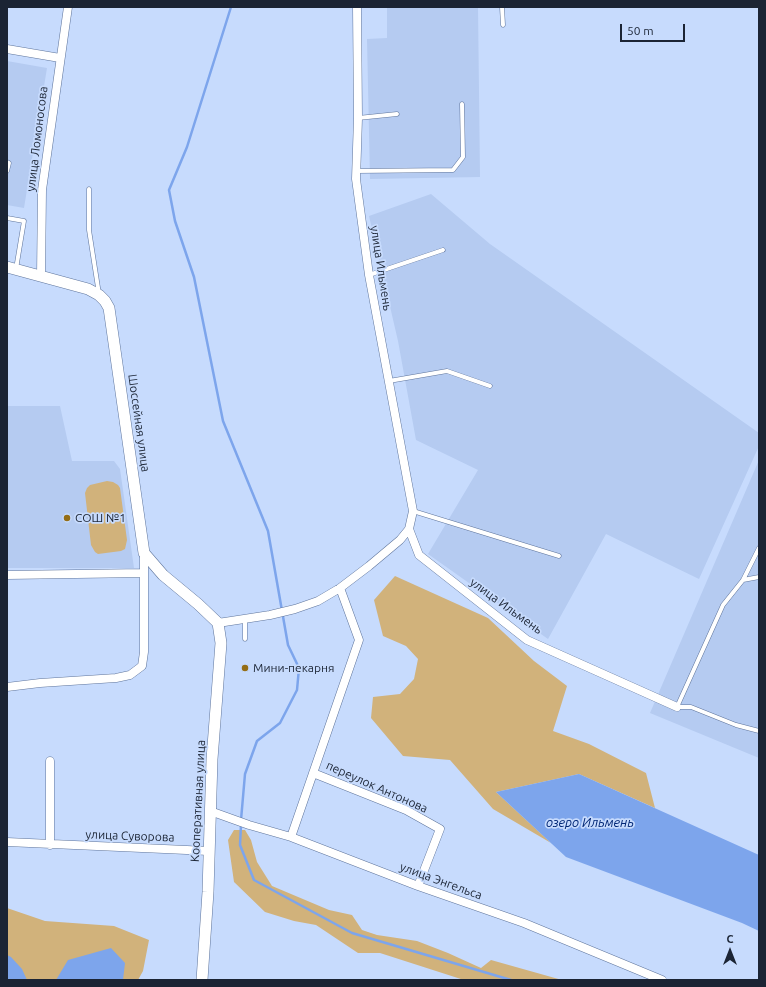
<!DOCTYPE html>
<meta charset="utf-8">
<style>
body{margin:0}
#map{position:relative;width:766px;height:987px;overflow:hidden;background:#c7dbfd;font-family:Ubuntu,sans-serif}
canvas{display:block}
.frame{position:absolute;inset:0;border:8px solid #1b2434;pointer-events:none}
.north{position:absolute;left:710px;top:931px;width:40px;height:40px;-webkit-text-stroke:3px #c7dbfd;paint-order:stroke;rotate:0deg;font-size:11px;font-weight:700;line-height:16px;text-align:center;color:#1b2434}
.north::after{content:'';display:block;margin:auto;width:14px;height:18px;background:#1b2434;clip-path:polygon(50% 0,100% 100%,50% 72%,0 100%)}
.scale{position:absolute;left:620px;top:24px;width:65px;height:18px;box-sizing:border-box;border:2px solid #1b2434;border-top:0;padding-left:5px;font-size:12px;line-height:14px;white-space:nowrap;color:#1b2434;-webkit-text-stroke:3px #c7dbfd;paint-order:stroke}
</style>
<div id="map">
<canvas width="766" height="987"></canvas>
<div class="frame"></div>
<div class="north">С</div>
<div class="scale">50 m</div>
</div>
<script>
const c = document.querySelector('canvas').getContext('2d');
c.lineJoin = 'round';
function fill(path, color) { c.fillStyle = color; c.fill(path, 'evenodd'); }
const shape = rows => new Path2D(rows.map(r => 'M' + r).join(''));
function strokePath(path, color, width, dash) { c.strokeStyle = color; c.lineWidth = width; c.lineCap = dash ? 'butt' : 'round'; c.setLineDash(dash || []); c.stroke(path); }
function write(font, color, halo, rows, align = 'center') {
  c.font = font + ' Ubuntu,sans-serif'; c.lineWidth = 3.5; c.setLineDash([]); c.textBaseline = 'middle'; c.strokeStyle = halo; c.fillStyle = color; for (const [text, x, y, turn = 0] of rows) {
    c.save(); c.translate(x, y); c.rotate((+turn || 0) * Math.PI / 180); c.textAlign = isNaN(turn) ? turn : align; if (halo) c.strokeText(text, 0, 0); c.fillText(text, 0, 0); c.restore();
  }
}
fill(shape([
 [387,7,478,7,480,177,370,179,367,39,387,38],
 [7,61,47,68,24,208,7,205],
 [431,194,490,244,759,433,759,446,699,579,606,534,548,639,428,554,478,470,416,440,398,341,369,216],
 [7,406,60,406,72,461,114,461,120,469,134,568,7,568],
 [759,460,759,758,650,713]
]), '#b5cbf1');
fill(shape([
 [107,481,113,482,118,485,120,488,127,540,125,549,121,551,98,554,95,552,91,545,85,493,87,488,90,485],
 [395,576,488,618,534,661,567,686,553,731,589,744,646,773,655,808,579,774,496,792,551,843,493,809,450,760,403,756,371,718,373,697,400,694,414,679,418,659,406,646,383,636,374,600],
 [234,830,245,830,251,840,257,862,272,886,329,910,352,915,362,930,377,935,417,941,448,953,481,968,491,960,562,980,464,980,380,953,358,953,316,925,294,921,265,912,234,882,228,840],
 [7,908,45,921,114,926,149,940,143,971,138,980,7,980]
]), '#d1b27b');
fill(shape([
 [579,774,759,855,759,931,742,923,566,857,496,792],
 [111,948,125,963,123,980,56,980,68,960],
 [7,955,11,957,22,969,27,980,7,980]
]), '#7da5ec');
strokePath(shape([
 [231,7,187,147,169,190,175,221,194,277,223,421,268,531,288,645,299,668,297,690,280,723,257,741,245,774,241,820],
 [241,825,240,845,254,880,352,933,511,980]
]), '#7da5ec', 2.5);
const lane = shape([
 [502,7,503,25],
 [358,118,397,114],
 [7,162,9,163,7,171],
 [356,171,453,170,463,157,462,104],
 [89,189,89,230,99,294],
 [7,218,24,221,16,269],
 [369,275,443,250],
 [389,381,447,371,490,386],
 [413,511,559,556],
 [759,548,743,580,723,605,677,707,691,707,736,725,759,731],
 [743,580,759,577],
 [245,639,245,619]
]);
const street = shape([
 [7,49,60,58],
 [41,276,42,190,68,7],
 [409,529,419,555,527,640,677,707],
 [7,575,144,573],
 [218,623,270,615,295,609,318,601,340,588,369,566,400,540,409,529,413,511,369,275,356,179,358,118,357,7],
 [7,687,40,683,116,678,130,675,142,666,144,652,144,553],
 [50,761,50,845],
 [313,773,406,810,440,829,418,886],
 [210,811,249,825,291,837,418,886,524,923,662,980],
 [291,837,359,640,340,588],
 [7,842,209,851]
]);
const secondary = shape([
 [7,267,88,289,99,295,105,301,109,308,144,553,163,575,198,604,218,623,221,643,212,759,208,892,202,980]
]);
strokePath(lane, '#5f759c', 5);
strokePath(street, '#5f759c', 9);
strokePath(secondary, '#5f759c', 12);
strokePath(lane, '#fff', 4);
strokePath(street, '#fff', 8);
strokePath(secondary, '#fff', 11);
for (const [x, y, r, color] of [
 [67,518,4,"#946d16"],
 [245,668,4,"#946d16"]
]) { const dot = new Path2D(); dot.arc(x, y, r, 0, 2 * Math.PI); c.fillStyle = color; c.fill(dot); strokePath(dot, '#c7dbfd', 1.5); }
write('12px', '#1b2434', '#c7dbfd', [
 ["улица Ломоносова",37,139,-83],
 ["улица Ильмень",381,268,81],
 ["Шоссейная улица",139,423,82],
 ["улица Ильмень",506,606,36],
 ["переулок Антонова",377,787,24],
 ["Кооперативная улица",198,801,-87],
 ["улица Суворова",130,836,2],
 ["улица Энгельса",441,881,20]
]);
write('12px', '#1b2434', '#c7dbfd', [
 ["СОШ №1",75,518],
 ["Мини-пекарня",253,668]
], 'left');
write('italic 13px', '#002675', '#c7dbfd', [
 ["озеро Ильмень",590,823]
]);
</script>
